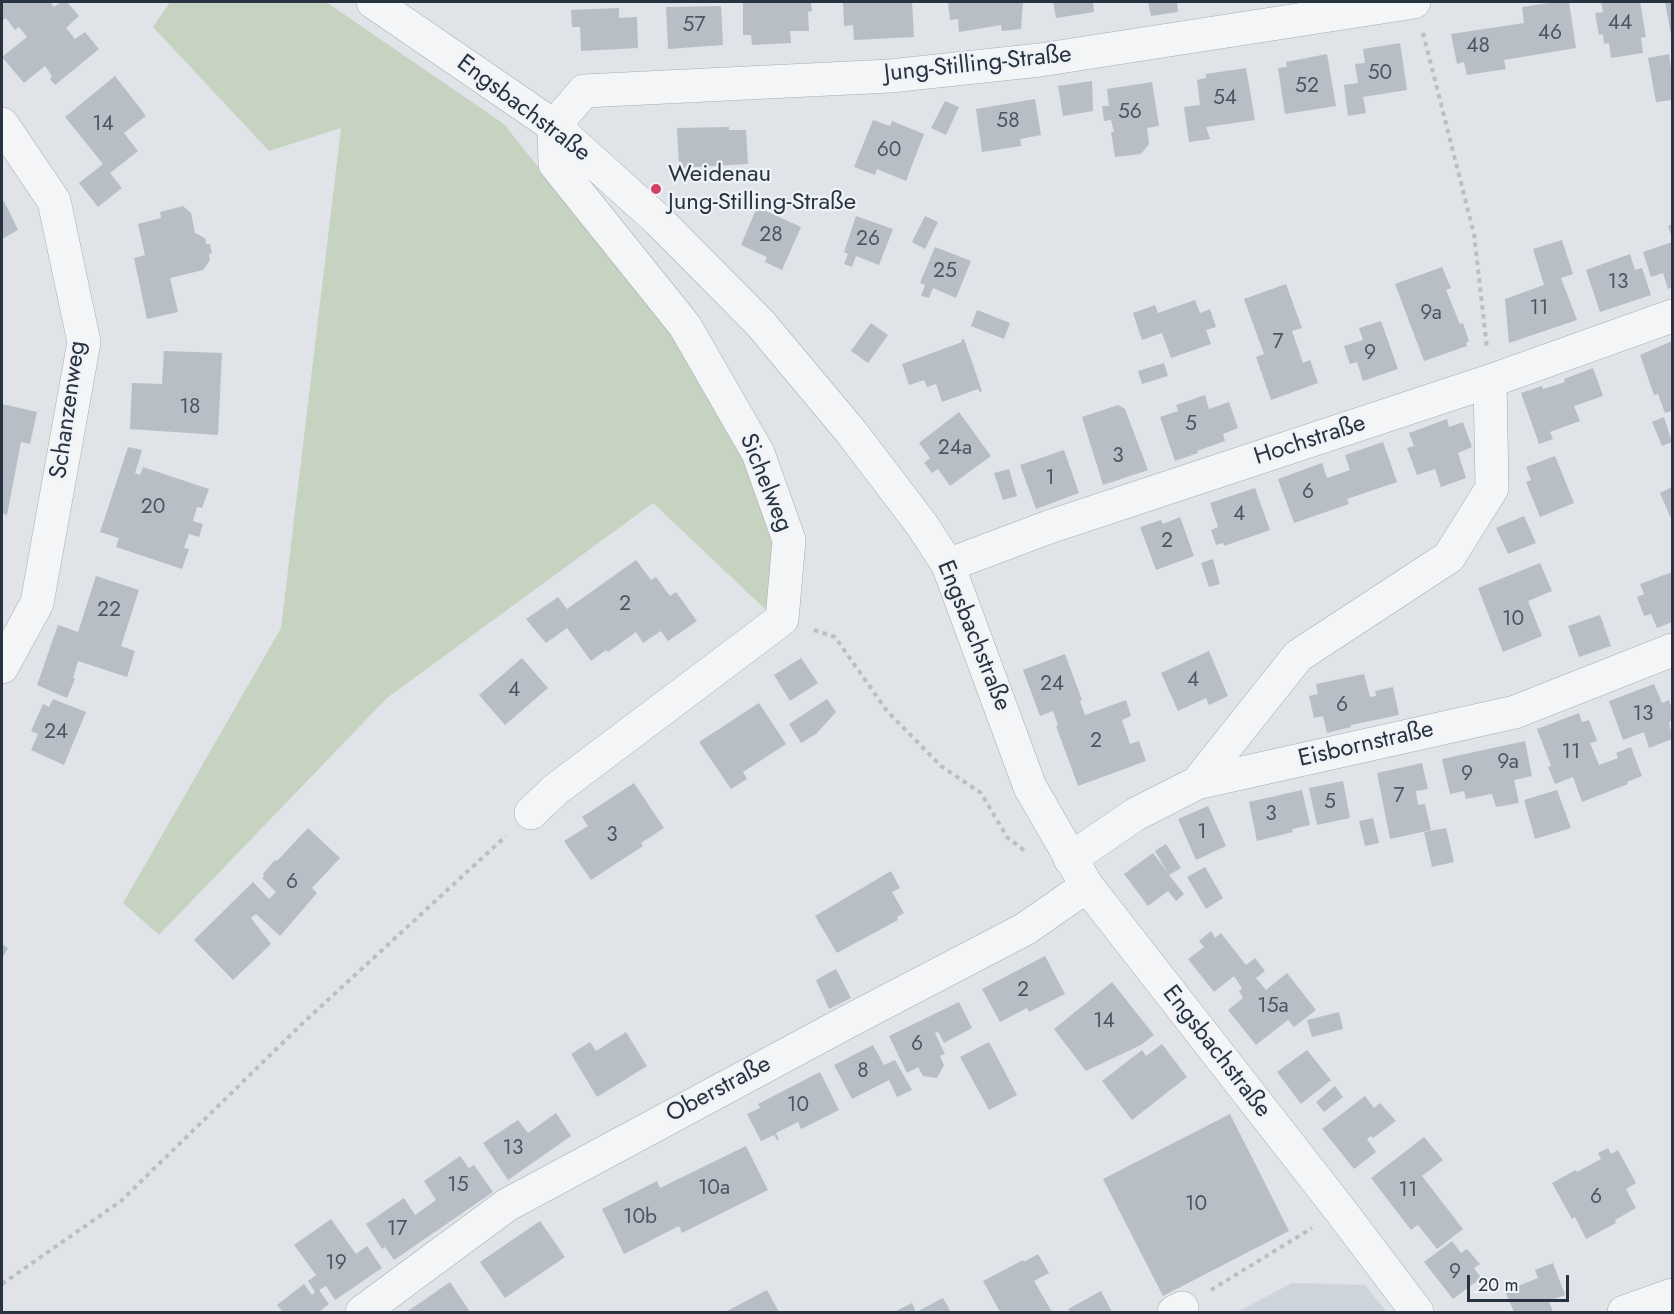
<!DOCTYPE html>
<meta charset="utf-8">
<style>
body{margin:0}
#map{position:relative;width:1674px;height:1314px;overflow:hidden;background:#e0e4e9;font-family:Jost,sans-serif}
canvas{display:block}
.frame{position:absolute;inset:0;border:3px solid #283341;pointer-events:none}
.scale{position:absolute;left:1467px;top:1275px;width:102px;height:27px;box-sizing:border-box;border:3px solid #283341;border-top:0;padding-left:8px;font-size:18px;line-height:21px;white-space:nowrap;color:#283341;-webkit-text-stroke:4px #eff3f7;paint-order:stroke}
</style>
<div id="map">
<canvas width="1674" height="1314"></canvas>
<div class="frame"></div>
<div class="scale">20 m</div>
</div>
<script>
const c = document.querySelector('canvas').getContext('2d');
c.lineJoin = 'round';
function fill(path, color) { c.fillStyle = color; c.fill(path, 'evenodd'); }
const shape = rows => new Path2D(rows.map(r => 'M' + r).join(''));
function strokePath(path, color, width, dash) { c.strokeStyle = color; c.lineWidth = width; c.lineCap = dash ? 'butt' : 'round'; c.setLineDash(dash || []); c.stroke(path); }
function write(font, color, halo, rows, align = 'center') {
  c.font = font + ' Jost,sans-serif'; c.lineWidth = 4.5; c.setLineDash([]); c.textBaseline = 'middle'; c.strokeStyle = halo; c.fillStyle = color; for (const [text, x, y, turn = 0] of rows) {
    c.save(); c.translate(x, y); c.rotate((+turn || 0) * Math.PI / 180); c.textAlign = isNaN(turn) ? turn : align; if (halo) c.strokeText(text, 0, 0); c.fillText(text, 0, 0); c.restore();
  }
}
fill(shape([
 [1292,1283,1365,1285,1387,1312,1237,1312]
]), '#ced4db');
fill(shape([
 [170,2,326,2,504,124,676,341,747,455,772,544,767,611,653,503,387,698,159,935,123,903,281,628,341,128,269,151,153,27]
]), '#c7d3c1');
fill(shape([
 [2,2,50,2,54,7,61,2,67,2,79,16,66,28,75,39,85,32,99,49,55,85,50,79,52,76,45,66,24,83,2,57,27,37,19,27,15,30,6,18,2,21],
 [743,2,811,2,812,11,808,12,809,31,790,31,791,43,752,45,751,35,743,35],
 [843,2,912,2,914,37,854,40,853,25,844,26],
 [948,2,1023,2,1021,29,1002,31,1001,25,959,32,958,19,950,20],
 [1053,2,1093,2,1094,12,1056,18],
 [1148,2,1177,2,1178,12,1151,16],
 [1556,2,1569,2,1576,48,1504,60,1506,69,1467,75,1464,62,1457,64,1451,34,1524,23,1522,7],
 [1601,2,1640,2,1646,37,1641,38,1643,53,1611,58,1609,43,1604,44,1603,34,1599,35,1595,13,1603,12],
 [1665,2,1672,2,1672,34,1671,35],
 [721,6,723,45,668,49,666,7],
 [619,8,619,18,637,17,638,48,581,51,580,27,572,27,571,10],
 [1400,43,1407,90,1363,97,1366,113,1348,116,1344,85,1358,83,1355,64,1365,63,1363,49],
 [1327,54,1336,106,1285,114,1278,68,1287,67,1286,62],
 [1669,54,1672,75,1672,100,1656,102,1648,58],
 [1246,68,1255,120,1206,127,1210,139,1189,142,1184,107,1200,105,1197,80,1206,78,1206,74],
 [115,76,146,116,124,133,138,151,110,173,122,188,98,207,79,183,103,164,65,117],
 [1092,81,1093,111,1063,116,1058,86],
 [1152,82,1159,126,1147,128,1149,144,1141,154,1115,157,1111,132,1114,132,1111,120,1104,121,1102,106,1109,106,1107,89],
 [1035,99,1041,135,1020,139,1021,146,982,152,976,109],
 [945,101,959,107,946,135,931,128],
 [873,120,890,126,892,121,924,134,906,181,877,169,875,175,854,167],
 [729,127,729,130,746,130,748,164,679,168,677,128],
 [4,201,18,230,2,239,2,202],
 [183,206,191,213,195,233,205,238,206,244,210,244,212,253,209,254,210,260,203,270,170,278,178,312,147,319,134,258,145,255,138,224,161,218,160,212],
 [757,207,801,227,782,270,765,262,767,257,741,245],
 [856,216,893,229,879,265,856,256,852,267,844,264,848,254,844,252],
 [925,216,938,222,925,249,912,242],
 [1672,224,1672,238,1668,226],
 [1562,240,1573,274,1561,278,1577,320,1509,343,1505,299,1544,285,1533,249],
 [1672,242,1672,287,1668,289,1663,273,1651,277,1643,252],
 [935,247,971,261,956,298,933,288,929,298,921,296,925,285,920,283],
 [1630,254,1635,270,1642,268,1651,295,1600,312,1586,270],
 [1442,267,1451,288,1446,290,1460,324,1463,323,1469,341,1466,343,1467,346,1424,361,1395,284],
 [1286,284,1302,328,1292,331,1303,363,1310,360,1318,383,1271,400,1256,357,1264,354,1244,299],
 [1195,300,1200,313,1210,309,1216,327,1206,330,1211,344,1171,358,1162,333,1142,340,1133,313,1155,305,1158,313],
 [977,310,1010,323,1004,339,971,326],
 [1381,321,1398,369,1363,381,1357,362,1350,364,1344,346,1363,340,1359,328],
 [871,323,888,335,868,363,851,351],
 [964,339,982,391,980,392,978,389,942,402,936,384,927,387,924,380,909,385,902,364,962,342,961,340],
 [1672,341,1672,411,1665,413,1658,394,1654,395,1640,355],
 [164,351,222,353,218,435,130,429,132,383,162,384],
 [1164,363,1168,376,1142,384,1138,371],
 [1593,368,1603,396,1574,406,1580,421,1550,432,1553,439,1539,444,1521,393,1542,386,1543,389,1565,382,1564,379],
 [1205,395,1209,409,1229,402,1238,428,1223,434,1225,441,1197,451,1198,453,1175,461,1160,417,1178,411,1176,405],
 [2,404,37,412,30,444,21,442,7,515,2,513],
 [1118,405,1125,409,1148,470,1103,485,1082,417],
 [959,412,991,456,950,486,938,469,932,473,924,463,930,458,919,443],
 [1664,417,1672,442,1662,446,1652,422],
 [1447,419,1449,427,1463,422,1472,447,1458,453,1466,478,1441,487,1435,469,1417,475,1407,448,1414,446,1409,433],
 [1383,442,1397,482,1347,499,1349,504,1294,523,1278,479,1322,463,1327,478,1350,470,1345,455],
 [128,447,142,450,135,473,140,475,143,467,209,489,202,508,197,507,193,521,203,524,199,537,189,534,184,548,189,549,182,569,116,547,119,538,100,532],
 [1064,450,1079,493,1036,509,1020,465],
 [1555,456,1574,503,1540,517,1526,482,1531,480,1526,467],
 [1009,469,1017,496,1003,500,994,473],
 [1672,487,1672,521,1660,493],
 [1255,488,1270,530,1224,546,1223,543,1216,545,1211,530,1218,527,1210,503],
 [1524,516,1536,543,1508,554,1496,528],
 [1180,517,1194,556,1156,570,1140,527,1161,520,1163,524],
 [1213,559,1220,584,1209,587,1201,563],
 [636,560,651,580,656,577,670,596,676,592,697,621,668,641,661,631,643,643,636,632,608,652,606,650,591,661,567,628,546,643,526,619,558,597,567,609],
 [1540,563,1552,591,1528,601,1542,636,1503,652,1478,588],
 [1672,572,1672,622,1657,628,1651,614,1644,616,1637,597,1644,594,1640,584],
 [96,576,139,590,121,646,135,651,127,677,78,661,73,678,75,679,67,698,37,685,58,625,78,632],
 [1600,615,1611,646,1579,657,1568,626],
 [1209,651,1228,696,1209,705,1206,698,1178,711,1161,673],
 [1065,654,1082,700,1080,701,1085,715,1126,700,1131,716,1122,720,1130,744,1139,741,1146,761,1078,786,1056,726,1058,725,1053,711,1040,716,1023,670],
 [522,658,548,688,505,725,479,695],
 [801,658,818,683,790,701,774,675],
 [1364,674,1370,697,1376,696,1375,691,1393,687,1399,715,1351,725,1351,727,1327,733,1323,716,1314,718,1309,696,1318,694,1316,684],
 [1654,684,1662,703,1669,700,1672,709,1672,721,1669,722,1672,739,1649,748,1644,732,1623,740,1609,701],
 [53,699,86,712,64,765,31,750,38,734,31,731,43,704,49,707],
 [827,699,836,712,816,734,801,743,789,724],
 [759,703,786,744,743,772,747,779,731,789,699,742],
 [1579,713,1582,722,1589,720,1597,741,1590,743,1599,765,1618,758,1616,753,1631,747,1642,776,1627,782,1628,784,1582,802,1573,777,1555,784,1548,767,1551,766,1537,729],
 [1525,741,1532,776,1514,780,1519,803,1496,807,1492,794,1466,799,1464,791,1450,794,1442,759],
 [1422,763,1428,789,1416,791,1418,805,1425,804,1431,830,1390,839,1377,773],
 [1343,781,1350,818,1317,825,1309,788],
 [634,783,664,828,641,843,643,846,591,880,564,841,588,826,582,817],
 [1302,790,1310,825,1292,829,1293,832,1257,841,1249,802],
 [1557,790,1571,828,1535,839,1524,800],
 [1208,806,1226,846,1196,860,1178,819],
 [1373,818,1379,843,1365,846,1359,821],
 [308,828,340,858,312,888,317,893,280,936,256,914,251,918,271,944,233,980,194,940,253,882,269,899,276,892,262,878,264,876,263,874,275,860,277,861],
 [1446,828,1454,862,1432,867,1424,832],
 [1166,844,1181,868,1169,875,1184,894,1176,901,1168,891,1148,906,1124,874,1153,853,1168,873,1155,851],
 [1205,867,1223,898,1206,909,1187,877],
 [891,871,900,888,892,892,904,913,897,917,898,920,837,953,815,916],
 [1211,931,1215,938,1221,933,1246,965,1255,958,1265,971,1256,978,1266,990,1287,973,1316,1010,1294,1027,1288,1020,1256,1045,1228,1010,1243,998,1239,991,1242,988,1234,976,1214,992,1188,959,1204,947,1199,941],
 [2,944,8,948,2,959],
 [1045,956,1065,994,1029,1012,1027,1008,1000,1022,982,989],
 [836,969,851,998,829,1009,816,980],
 [1112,982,1154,1035,1141,1045,1086,1071,1054,1029],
 [959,1002,972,1028,944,1043,938,1032,935,1033,945,1054,940,1056,944,1065,937,1078,923,1076,918,1067,907,1073,889,1036],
 [1339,1012,1343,1029,1312,1037,1307,1020],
 [626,1032,647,1066,597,1097,571,1054,590,1042,596,1051],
 [989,1042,1017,1095,989,1110,960,1057],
 [1162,1044,1187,1077,1132,1120,1102,1081,1142,1050,1146,1056],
 [873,1045,884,1065,895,1060,912,1090,897,1097,889,1080,852,1099,834,1065],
 [1307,1050,1331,1080,1301,1104,1277,1072],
 [820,1072,839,1110,801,1129,798,1122,776,1133,779,1140,777,1140,774,1135,761,1141,747,1114,760,1108,758,1104],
 [1335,1086,1343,1097,1324,1112,1316,1102],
 [1365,1096,1374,1108,1380,1103,1396,1121,1373,1138,1371,1136,1367,1139,1376,1152,1354,1169,1322,1129],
 [556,1113,571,1136,508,1180,483,1143,518,1120,528,1133],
 [1230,1114,1289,1231,1163,1296,1103,1179],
 [1424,1137,1443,1160,1422,1176,1463,1229,1437,1249,1418,1225,1411,1230,1371,1178],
 [746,1146,768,1190,682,1233,679,1226,624,1254,602,1209,657,1181,660,1188],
 [1608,1148,1611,1154,1618,1150,1636,1183,1626,1189,1636,1208,1615,1220,1616,1223,1586,1239,1575,1217,1572,1219,1552,1183,1576,1170,1577,1172,1601,1159,1598,1153],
 [460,1156,469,1168,474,1165,493,1192,394,1260,385,1247,382,1249,366,1224,404,1198,415,1215,436,1200,424,1181],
 [331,1219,356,1254,367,1246,382,1268,335,1300,326,1286,319,1290,329,1304,319,1312,283,1312,277,1305,304,1284,312,1295,315,1292,308,1281,316,1275,294,1245],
 [540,1221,565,1257,505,1298,480,1262],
 [1452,1241,1461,1253,1467,1249,1480,1264,1474,1268,1481,1278,1453,1299,1424,1262],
 [1038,1254,1049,1273,1034,1281,1052,1312,1000,1312,983,1281,1023,1260,1024,1262],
 [1553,1263,1565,1295,1549,1301,1553,1312,1514,1312,1505,1291,1538,1278,1535,1270],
 [450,1282,470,1312,406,1312,417,1305],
 [767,1290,779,1312,725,1312],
 [1101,1291,1112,1312,1070,1312,1068,1309],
 [943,1298,951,1312,894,1312,912,1303,916,1312]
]), '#b7bec6');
const minor = shape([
 [373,2,554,126,659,221,760,323,852,433,922,525,948,565,1030,787,1087,886,1340,1210,1417,1312],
 [2,124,54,201,84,342,37,603,2,667],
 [948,565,1049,527,1490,381,1672,316],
 [1197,783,1298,656,1449,557,1492,488,1490,381],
 [531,813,555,790,782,619,789,540,758,453,685,326,555,164,554,126,584,91,890,76,1040,60,1414,2],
 [1070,859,1136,814,1197,783,1515,712,1672,650],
 [362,1312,507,1205,847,1022,1025,929,1087,886],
 [1174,1312,1182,1308],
 [1624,1312,1672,1295]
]);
strokePath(minor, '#a5abb3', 34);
strokePath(shape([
 [1423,33,1474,234,1487,348],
 [814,630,835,637,887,711,941,766,981,793,1007,837,1026,852],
 [2,1284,121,1201,303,1023,506,836],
 [1211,1290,1312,1228]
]), '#babfc4', 4, [4.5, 4.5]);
strokePath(minor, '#f3f5f7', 33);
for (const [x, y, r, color] of [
 [656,189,6,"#d24164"]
]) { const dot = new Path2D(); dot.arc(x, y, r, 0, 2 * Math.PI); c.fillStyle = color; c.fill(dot); strokePath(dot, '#eff3f7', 2); }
write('21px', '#4c5662', null, [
 ["44",1620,24],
 ["57",694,26],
 ["46",1550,34],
 ["48",1478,47],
 ["50",1380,74],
 ["52",1307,87],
 ["54",1225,99],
 ["56",1130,113],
 ["58",1008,122],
 ["14",103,125],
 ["60",889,151],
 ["28",771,236],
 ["26",868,240],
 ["25",945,272],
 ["13",1618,283],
 ["11",1539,309],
 ["9a",1431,314],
 ["7",1278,343],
 ["9",1370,354],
 ["18",190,408],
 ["5",1191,425],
 ["24a",955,449],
 ["3",1118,457],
 ["1",1050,479],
 ["6",1308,493],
 ["20",153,508],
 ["4",1239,515],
 ["2",1167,542],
 ["2",625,605],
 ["22",109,611],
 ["10",1513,620],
 ["4",1193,681],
 ["24",1052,685],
 ["4",514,691],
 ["6",1342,706],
 ["13",1643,715],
 ["24",56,733],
 ["2",1096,742],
 ["11",1571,753],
 ["9a",1508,763],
 ["9",1467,775],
 ["7",1399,797],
 ["5",1330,803],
 ["3",1271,815],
 ["1",1202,833],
 ["3",612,836],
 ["6",292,883],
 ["2",1023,991],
 ["15a",1273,1007],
 ["14",1104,1022],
 ["6",917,1045],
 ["8",863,1072],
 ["10",798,1106],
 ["13",513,1149],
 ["15",458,1186],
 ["10a",714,1189],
 ["11",1408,1191],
 ["6",1596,1198],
 ["10",1196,1205],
 ["10b",640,1218],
 ["17",397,1230],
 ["19",336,1264],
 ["9",1455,1273]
]);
write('24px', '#283341', '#eff3f7', [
 ["Jung-Stilling-Straße",978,65,-6],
 ["Engsbachstraße",523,109,37],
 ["Schanzenweg",69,410,-82],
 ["Hochstraße",1310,441,-18],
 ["Sichelweg",765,483,68],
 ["Engsbachstraße",973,636,68],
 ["Eisbornstraße",1366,745,-13],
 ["Engsbachstraße",1216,1052,52],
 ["Oberstraße",719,1090,-28]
]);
write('24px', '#283341', '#eff3f7', [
 ["Weidenau",668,175],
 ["Jung-Stilling-Straße",668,203]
], 'left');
</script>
